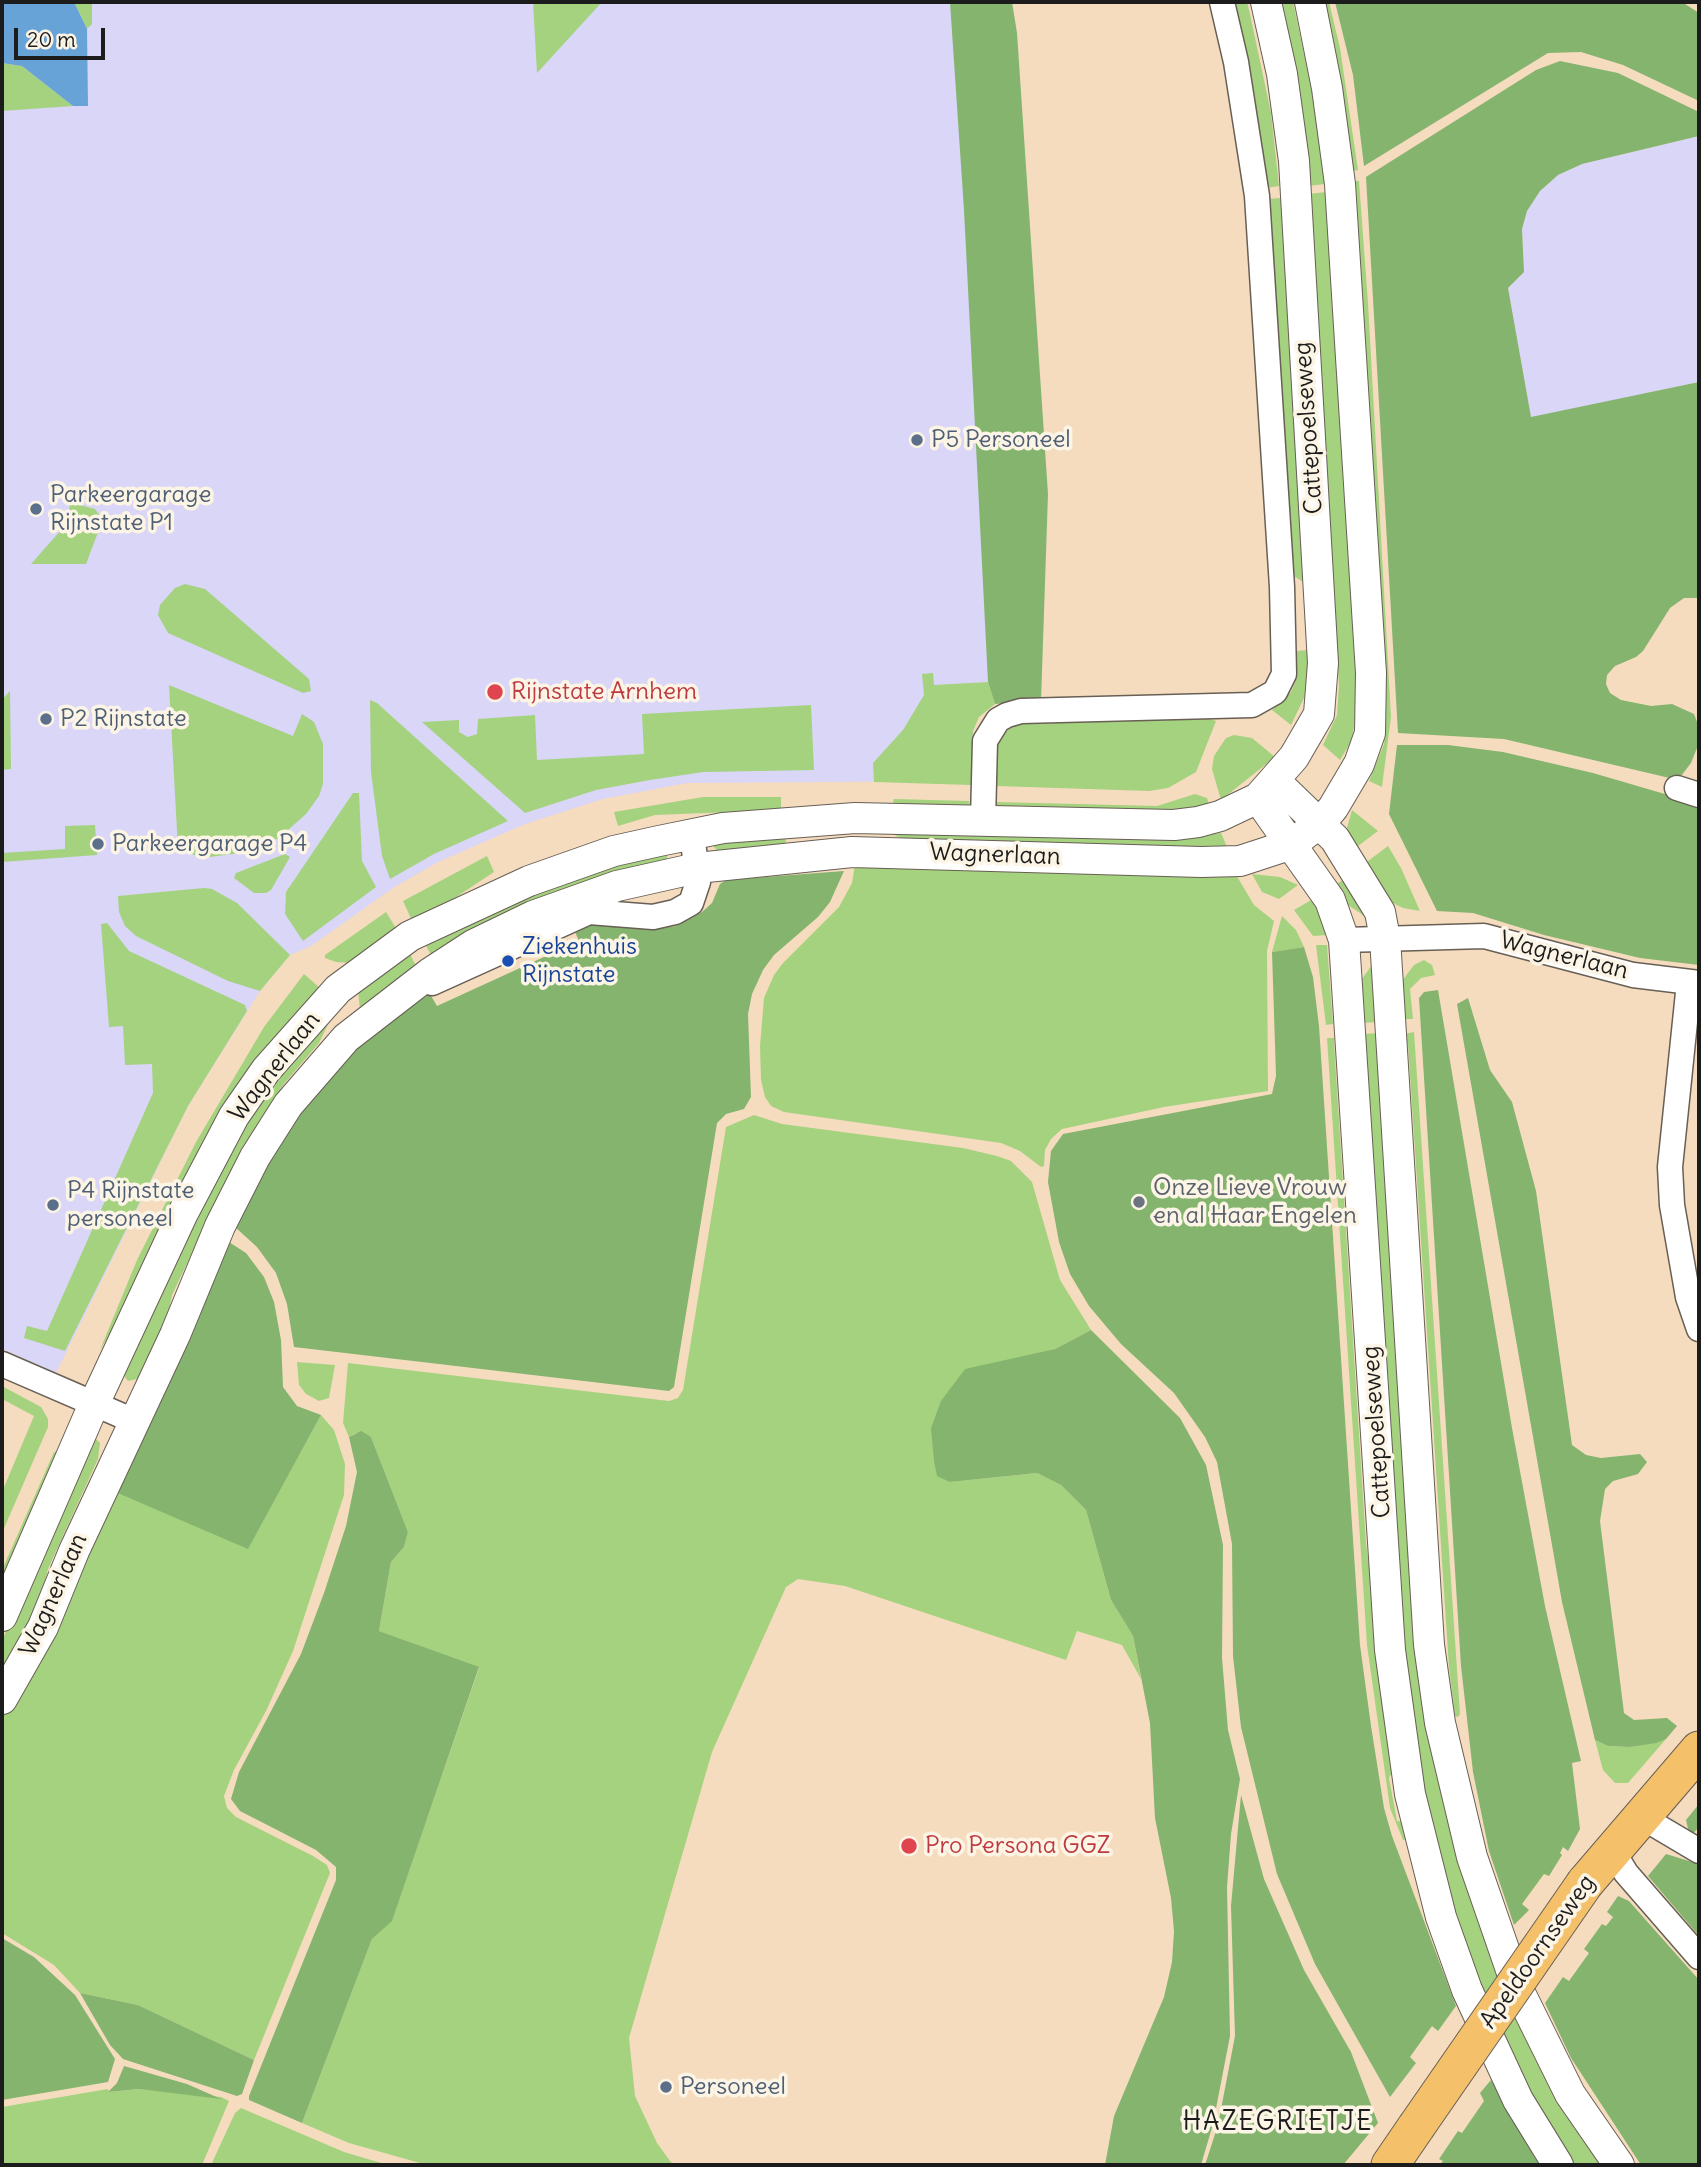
<!DOCTYPE html>
<style>
body{margin:0}
#map{position:relative;width:1701px;height:2167px;overflow:hidden;background:#f5dcbf;font-family:Delius,sans-serif}
canvas{display:block}
.frame{position:absolute;inset:0;border:4px solid #1c1c1c;pointer-events:none}
.scale{position:absolute;left:14px;top:28px;width:91px;height:32px;box-sizing:border-box;border:4px solid #1c1c1c;border-top:0;padding-left:9px;font-size:21px;line-height:24px;white-space:nowrap;color:#1c1c1c;-webkit-text-stroke:5px #fcf5e5;paint-order:stroke}
</style>
<div id="map">
<canvas width="1701" height="2167"></canvas>
<div class="frame"></div>
<div class="scale">20 m</div>
</div>
<script>
const c = document.querySelector('canvas').getContext('2d');
c.lineJoin = 'round';
function fill(path, color) { c.fillStyle = color; c.fill(path, 'evenodd'); }
const shape = rows => new Path2D(rows.map(r => 'M' + r).join(''));
function strokePath(path, color, width, dash) { c.strokeStyle = color; c.lineWidth = width; c.lineCap = dash ? 'butt' : 'round'; c.setLineDash(dash || []); c.stroke(path); }
function write(font, color, halo, rows, align = 'center') {
  c.font = font + ' Delius,sans-serif'; c.lineWidth = 7; c.setLineDash([]); c.textBaseline = 'middle'; c.strokeStyle = halo; c.fillStyle = color; for (const [text, x, y, turn = 0] of rows) {
    c.save(); c.translate(x, y); c.rotate((+turn || 0) * Math.PI / 180); c.textAlign = isNaN(turn) ? turn : align; if (halo) c.strokeText(text, 0, 0); c.fillText(text, 0, 0); c.restore();
  }
}
fill(shape([
 [2,2,964,2,989,701,977,713,966,781,687,783,603,799,525,824,438,862,393,888,311,946,290,955,260,991,188,1106,56,1373,2,1349],
 [1699,136,1699,382,1531,418,1508,288,1524,272,1522,229,1527,211,1540,191,1558,175,1582,164]
]), '#d9d6f7');
fill(shape([
 [74,2,92,2,92,24,87,29],
 [533,2,602,2,537,73],
 [1233,2,1247,2,1250,14,1271,113,1279,186,1266,188,1258,118],
 [1276,2,1293,2,1318,119,1325,184,1308,186],
 [1323,2,1329,2,1340,48,1358,170,1352,171],
 [2,63,22,66,73,106,2,111],
 [1353,181,1359,181,1368,303,1391,717,1382,787,1369,781,1384,744,1385,719],
 [1326,192,1358,696,1352,740,1340,760,1323,745,1337,715,1339,685,1308,194],
 [1281,198,1305,580,1303,582,1291,574,1267,199],
 [69,498,76,504,95,509,100,516,100,527,86,564,31,564,70,520],
 [185,584,205,589,309,679,311,691,303,693,168,633,158,615,160,605,175,588],
 [1308,650,1308,679,1304,698,1291,725,1272,710,1291,692,1296,680,1297,651],
 [933,673,934,685,988,682,995,704,979,717,973,731,971,785,874,782,873,763,903,730,924,695,922,674],
 [169,685,293,736,302,714,314,722,323,744,323,784,319,796,306,814,279,838,240,853,202,858,178,849],
 [10,691,11,769,2,770,2,700],
 [370,700,377,703,508,821,434,854,390,879,382,856,371,772],
 [811,705,814,770,703,772,650,780,596,790,525,813,422,722,459,720,459,732,468,737,477,734,478,719,535,715,537,760,644,754,642,714],
 [1210,719,1216,721,1196,772,1168,788,1149,791,996,786,995,747,1010,727,1022,724],
 [1234,735,1252,738,1275,757,1221,800,1212,769,1214,756,1226,738],
 [353,793,359,793,362,861,376,887,303,941,285,914,286,892],
 [1195,794,1207,798,1209,804,1177,813,994,811,996,802,1157,806],
 [703,797,781,797,781,810,655,815,618,826,614,812],
 [894,799,969,801,971,810,897,805,893,802],
 [1352,810,1378,831,1354,849,1347,828],
 [95,825,97,855,2,862,2,853,65,849,65,826],
 [785,831,786,846,720,853,714,847,714,844],
 [888,832,1196,836,1221,833,1228,849,903,839],
 [1388,846,1401,868,1420,911,1403,908,1387,900,1364,864],
 [667,852,667,861,432,957,424,942,537,887],
 [285,854,290,857,271,890,266,893,254,893,234,878,236,873],
 [487,856,494,872,414,925,403,901],
 [855,865,1235,873,1254,905,1274,921,1267,951,1268,1091,1164,1107,1062,1129,1051,1139,1045,1150,1044,1166,1041,1167,1020,1151,1001,1143,784,1112,771,1106,765,1097,761,1080,760,1046,764,998,774,975,783,963,839,907,852,883],
 [1252,874,1280,877,1298,885,1279,899,1262,892],
 [1347,877,1366,917,1348,905,1334,886],
 [204,888,212,889,237,903,290,955,260,991,228,981,136,936,125,926,119,912,118,896],
 [1313,899,1318,904,1327,935,1313,936,1294,910],
 [386,912,399,933,351,963,336,962,325,958,325,955],
 [1282,916,1296,930,1304,947,1272,952],
 [107,923,129,951,245,1005,247,1011,188,1106,65,1351,24,1338,27,1326,47,1331,153,1093,152,1064,125,1065,123,1026,109,1027,101,924],
 [1316,945,1327,945,1333,1024,1326,1025],
 [408,950,416,966,360,1011,358,989],
 [1424,960,1432,965,1435,975,1421,978,1410,989,1413,1019,1397,1019,1399,985,1414,965],
 [1372,965,1379,1022,1360,1023,1361,980],
 [304,974,320,988,100,1350,137,1260,196,1142,264,1027],
 [331,1018,319,1043,284,1084,239,1154,172,1295,166,1326,141,1378,128,1381,122,1373,249,1110],
 [1414,1032,1460,1714,1458,1717,1455,1716,1449,1667,1408,1044,1399,1035],
 [1380,1033,1411,1519,1505,1982,1482,2003,1453,1921,1409,1722,1361,1034],
 [1327,1038,1334,1038,1334,1042,1366,1543,1395,1766,1389,1778,1397,1821,1408,1822,1412,1839,1403,1840,1390,1808,1367,1645],
 [754,1115,782,1124,963,1148,997,1156,1011,1161,1032,1182,1060,1280,1091,1330,1055,1349,999,1364,950,1482,1037,1473,1061,1485,1086,1510,1111,1600,1133,1636,1141,1679,1122,1645,1077,1631,1066,1660,845,1586,798,1579,786,1587,712,1752,629,2038,635,2096,657,2143,673,2165,427,2165,349,2143,302,2123,372,1939,392,1920,479,1668,379,1631,391,1562,404,1547,408,1532,371,1437,356,1433,349,1437,343,1423,348,1363,669,1401,678,1398,683,1390,726,1127],
 [297,1362,335,1365,329,1398,319,1401,306,1394,299,1385],
 [2,1386,41,1407,48,1419,48,1427,2,1533,2,1492,34,1416,2,1399],
 [321,1415,334,1430,345,1464,344,1495,293,1651,267,1709,234,1770,224,1796,227,1808,236,1817,313,1856,327,1865,330,1873,254,2060,138,2005,80,1993,54,1965,2,1933,2,1718,24,1683,115,1492,248,1548],
 [95,1438,100,1443,98,1459,48,1569,40,1603,2,1680,2,1640],
 [58,1451,2,1591,2,1570,54,1452],
 [1666,1739,1628,1783,1615,1783,1603,1770,1595,1740,1608,1746,1630,1747],
 [1517,2010,1606,2165,1574,2165,1526,2088,1498,2027],
 [108,2089,109,2092,139,2089,221,2097,229,2101,202,2165,2,2165,2,2107],
 [241,2108,344,2152,388,2165,211,2165,235,2113]
]), '#a5d27f');
fill(shape([
 [950,2,1012,2,1017,33,1048,494,1041,701,995,704,988,682,964,210],
 [1335,2,1682,2,1699,13,1699,101,1623,65,1581,52,1548,53,1364,166,1353,75],
 [1560,61,1618,73,1699,112,1699,136,1582,164,1558,175,1540,191,1527,211,1522,229,1524,272,1508,288,1531,417,1699,382,1699,598,1684,598,1670,608,1643,651,1636,657,1615,666,1607,675,1606,684,1610,693,1621,700,1651,706,1672,704,1694,714,1699,727,1699,743,1691,763,1678,780,1504,739,1398,733,1366,177,1536,70],
 [1397,745,1448,745,1503,752,1593,773,1699,804,1699,965,1640,958,1544,935,1473,913,1437,911,1389,814],
 [844,871,830,902,818,917,774,955,763,970,752,994,748,1014,751,1097,744,1109,726,1114,717,1123,674,1387,669,1391,294,1347,287,1304,276,1273,257,1247,235,1227,278,1146,302,1110,331,1073,384,1022,430,994,437,1006,579,941,572,925,607,920,649,930,676,926,702,912,712,903,720,884,726,880],
 [1304,947,1313,977,1319,1026,1360,1645,1371,1726,1384,1808,1392,1836,1456,2006,1438,2031,1432,2026,1410,2057,1416,2063,1390,2097,1315,1964,1277,1874,1241,1727,1233,1656,1232,1544,1217,1462,1205,1437,1174,1393,1121,1344,1089,1306,1070,1274,1059,1242,1048,1182,1051,1151,1063,1134,1272,1094,1276,1076,1272,952],
 [1438,990,1512,1428,1545,1606,1581,1761,1572,1763,1580,1829,1568,1851,1563,1847,1560,1853,1562,1855,1549,1876,1544,1874,1522,1904,1529,1910,1514,1925,1489,1851,1473,1772,1461,1666,1419,998,1424,992],
 [1468,998,1490,1070,1512,1102,1536,1191,1572,1445,1586,1455,1601,1458,1640,1454,1647,1462,1638,1474,1613,1481,1605,1489,1600,1521,1624,1713,1634,1720,1667,1718,1677,1726,1666,1739,1656,1743,1630,1747,1608,1746,1595,1740,1562,1602,1457,1004],
 [229,1242,246,1253,264,1277,274,1302,281,1340,283,1387,297,1406,321,1415,248,1549,115,1492],
 [1091,1330,1180,1418,1206,1465,1223,1545,1222,1658,1228,1730,1240,1779,1231,1834,1227,1887,1230,2036,1213,2124,1201,2165,1105,2165,1114,2116,1164,1997,1172,1962,1174,1931,1171,1898,1155,1818,1150,1723,1133,1636,1111,1600,1086,1510,1061,1485,1037,1473,950,1482,937,1476,934,1461,931,1428,941,1401,965,1369,1055,1349],
 [361,1431,371,1437,408,1532,404,1547,391,1562,379,1631,479,1667,392,1921,372,1939,302,2123,249,2100,249,2096,336,1880,336,1867,316,1850,240,1811,231,1799,239,1772,301,1654,324,1593,346,1526,357,1472,349,1437],
 [1241,1795,1264,1879,1304,1970,1351,2052,1378,2123,1343,2165,1205,2165,1218,2125,1235,2036,1231,1906],
 [1699,1804,1699,1827,1690,1837,1686,1820],
 [1666,1854,1699,1864,1699,1936,1648,1876],
 [1618,1896,1629,1901,1699,1980,1699,2165,1641,2165,1571,2058,1545,2003,1563,1977,1569,1981,1589,1953,1584,1949,1602,1924,1606,1926,1613,1917,1607,1912],
 [2,1938,34,1957,75,1995,115,2059,108,2082,2,2100],
 [80,1993,138,2005,254,2060,242,2094,237,2096,123,2059,110,2045],
 [124,2066,187,2084,221,2099,139,2089,108,2092,117,2083],
 [1491,2080,1540,2165,1440,2165,1443,2161,1439,2159,1458,2131,1462,2133,1484,2101,1480,2093]
]), '#84b46e');
fill(shape([
 [2,2,74,2,87,29,88,106,73,106,22,66,2,63]
]), '#68a3d8');
const minor = shape([
 [1677,788,1699,795],
 [983,821,985,741,998,720,1007,715,1021,711,1252,705,1275,692,1284,674,1282,587,1257,196,1236,62,1222,2],
 [589,912,653,917,675,912,691,903,698,882,692,834],
 [1344,940,1484,936,1633,975,1699,983],
 [432,983,589,912,613,890],
 [1689,983,1670,1167,1672,1205,1688,1297,1699,1329],
 [2,1364,134,1421],
 [1640,1816,1699,1851],
 [1612,1850,1626,1873,1699,1957]
]);
const tertiary = shape([
 [1275,781,1335,839,1380,912,1385,938,1429,1645,1440,1723,1472,1857,1517,1987,1570,2094,1619,2165],
 [1258,798,1330,900,1344,940,1390,1650,1410,1794,1441,1917,1467,1990,1518,2100,1558,2165],
 [2,1616,94,1404,183,1213,234,1116,266,1070,338,989,410,936,529,881,614,851,659,841,723,828,855,818,1174,825,1198,822,1220,816,1258,798,1294,757,1319,714,1323,663,1294,161,1282,74,1266,2],
 [2,1699,43,1627,74,1551,175,1335,220,1226,255,1157,288,1105,346,1038,430,973,473,945,533,916,617,886,697,868,852,852,1201,862,1240,861,1292,844,1321,822,1333,808,1359,764,1370,733,1371,673,1340,184,1327,88,1310,2]
]);
const primary = shape([
 [1585,1883,1699,1750],
 [1390,2165,1416,2127]
]);
strokePath(minor, '#685f55', 27);
strokePath(tertiary, '#685f55', 32);
strokePath(primary, '#685f55', 39);
strokePath(minor, '#fff', 24);
strokePath(tertiary, '#fff', 30);
strokePath(primary, '#f4c16a', 37);
const primaryBridge = shape([
 [1416,2127,1585,1883]
]);
strokePath(primaryBridge, '#685f55', 39, []);
strokePath(primaryBridge, '#f4c16a', 37);
for (const [x, y, r, color] of [
 [917,440,7,"#5c6f8a"],
 [36,509,7,"#5c6f8a"],
 [495,692,9,"#e0444e"],
 [46,719,7,"#5c6f8a"],
 [98,844,7,"#5c6f8a"],
 [508,961,7,"#1a4fb4"],
 [1139,1202,7,"#6b7280"],
 [53,1205,7,"#5c6f8a"],
 [909,1846,9,"#e0444e"],
 [666,2087,7,"#5c6f8a"]
]) { const dot = new Path2D(); dot.arc(x, y, r, 0, 2 * Math.PI); c.fillStyle = color; c.fill(dot); strokePath(dot, '#fcf5e5', 2.5); }
write('24px', '#1c1c1c', '#fcf5e5', [
 ["Cattepoelseweg",1309,428,-94],
 ["Wagnerlaan",995,855,2],
 ["Wagnerlaan",1564,956,14],
 ["Wagnerlaan",275,1067,-52],
 ["Cattepoelseweg",1377,1432,-94],
 ["Wagnerlaan",54,1595,-66],
 ["Apeldoornseweg",1538,1952,-55]
]);
write('24px', '#4e5e75', '#fcf5e5', [
 ["P5 Personeel",931,440],
 ["Parkeergarage",50,495],
 ["Rijnstate P1",50,523],
 ["P2 Rijnstate",60,719],
 ["Parkeergarage P4",112,844],
 ["P4 Rijnstate",67,1191],
 ["personeel",67,1219],
 ["Personeel",680,2087]
], 'left');
write('24px', '#be3a42', '#fcf5e5', [
 ["Rijnstate Arnhem",511,692],
 ["Pro Persona GGZ",925,1846]
], 'left');
write('24px', '#164399', '#fcf5e5', [
 ["Ziekenhuis",522,947],
 ["Rijnstate",522,975]
], 'left');
write('24px', '#5b616d', '#fcf5e5', [
 ["Onze Lieve Vrouw",1153,1188],
 ["en al Haar Engelen",1153,1216]
], 'left');
c.letterSpacing = '2px';
write('26px', '#1c1c1c', '#fcf5e5', [
 ["HAZEGRIETJE",1278,2123]
]);
c.letterSpacing = '0px';
</script>
